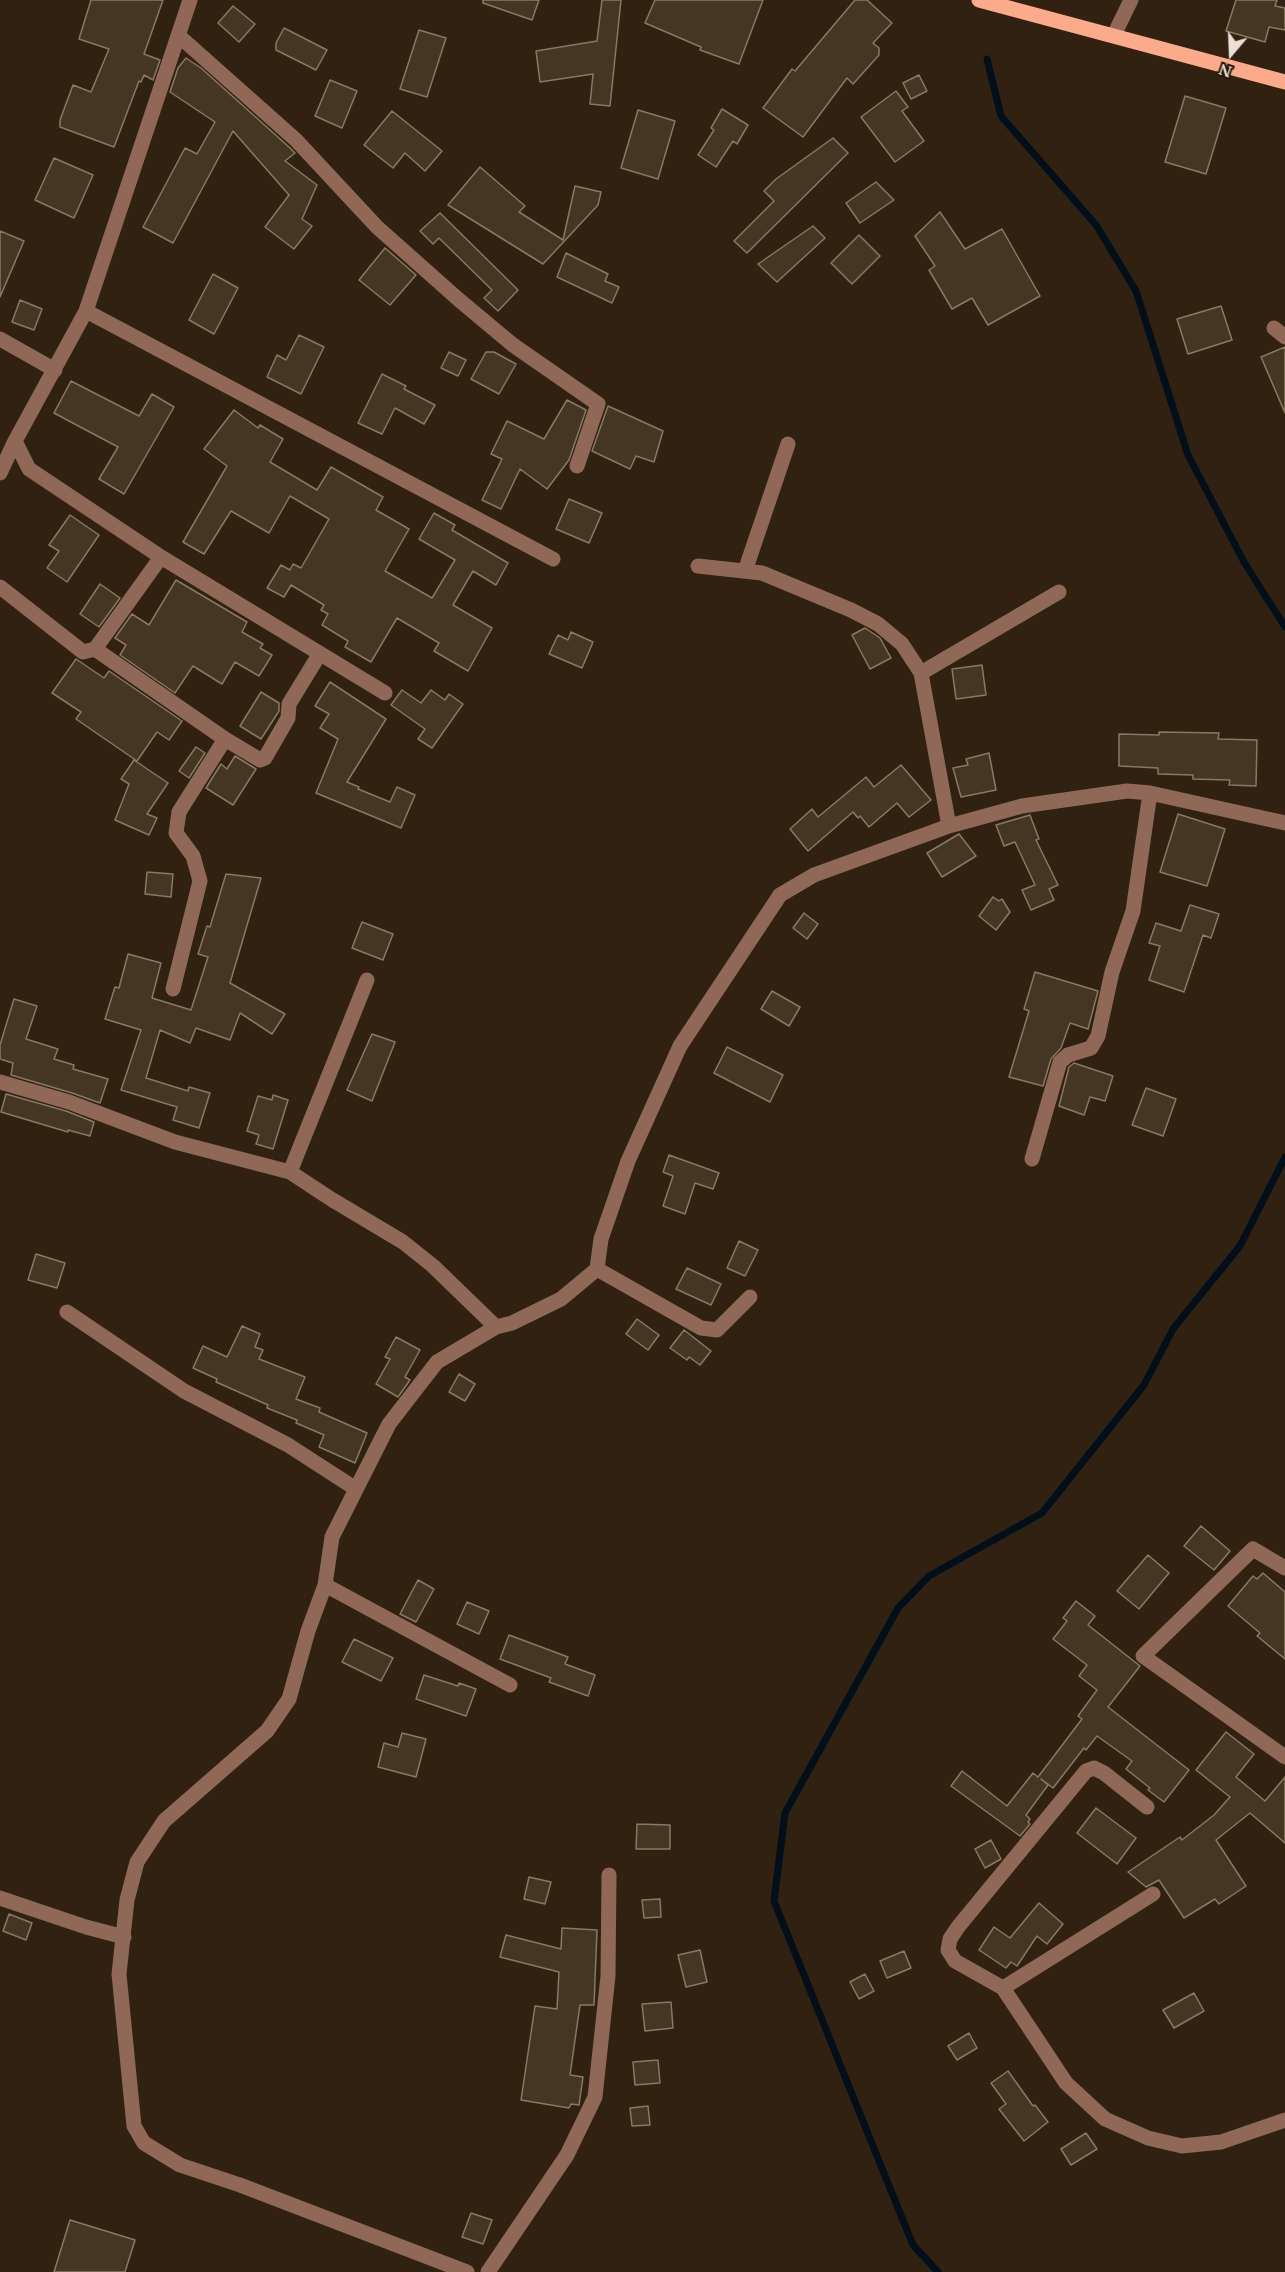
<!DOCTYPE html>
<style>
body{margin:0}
#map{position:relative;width:1285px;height:2272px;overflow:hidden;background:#302110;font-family:"PT Serif",serif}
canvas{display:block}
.north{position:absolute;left:1201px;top:24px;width:60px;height:60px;-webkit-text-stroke:4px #261806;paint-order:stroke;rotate:199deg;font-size:16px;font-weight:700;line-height:24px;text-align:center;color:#eae0d5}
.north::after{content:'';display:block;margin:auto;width:21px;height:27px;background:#eae0d5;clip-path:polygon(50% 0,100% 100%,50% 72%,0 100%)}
</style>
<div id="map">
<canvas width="1285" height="2272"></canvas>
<div class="north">N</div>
</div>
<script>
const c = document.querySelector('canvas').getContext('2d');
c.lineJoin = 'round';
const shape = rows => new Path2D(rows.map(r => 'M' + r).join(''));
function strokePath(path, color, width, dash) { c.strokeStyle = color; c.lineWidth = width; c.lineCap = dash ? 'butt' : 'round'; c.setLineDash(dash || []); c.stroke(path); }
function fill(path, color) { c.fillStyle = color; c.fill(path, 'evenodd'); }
strokePath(shape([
 [987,59,1001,116,1096,225,1136,291,1188,455,1244,562,1285,627],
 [938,2272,913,2245,774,1901,785,1813,898,1608,929,1576,1042,1513,1144,1385,1173,1329,1240,1246,1285,1157]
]), '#000f19', 7);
const building = shape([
 [91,0,163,0,144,54,160,60,153,80,144,75,141,82,139,81,114,147,60,127,60,120,73,85,91,92,109,49,79,39,91,0],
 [483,0,539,0,532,20,483,3,483,0],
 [602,0,621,0,610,106,590,104,593,74,540,82,536,51,597,41,602,0],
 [655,0,763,0,739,64,700,50,701,47,645,23,655,0],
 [855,0,867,0,892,23,873,43,879,48,879,55,853,84,847,78,803,137,763,108,792,69,795,71,855,0],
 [1236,0,1277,0,1275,6,1285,8,1285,30,1269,27,1265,42,1226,31,1236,0],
 [233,6,255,24,239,42,218,23,233,6],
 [284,28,327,50,316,70,276,50,276,43,284,28],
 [419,30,446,38,427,97,400,89,419,30],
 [186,58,201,68,289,147,295,153,285,161,317,185,302,219,312,226,294,249,265,227,289,195,233,131,173,243,143,227,185,148,197,154,215,122,170,92,178,68,186,58],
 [919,75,927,91,911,99,903,83,919,75],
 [330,80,357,91,342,128,315,116,330,80],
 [896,91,908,107,902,111,924,141,895,162,861,117,896,91],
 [1185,96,1226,108,1206,174,1165,162,1185,96],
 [722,109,748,125,737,144,733,141,716,167,698,155,714,130,711,128,722,109],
 [638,110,675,121,658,179,621,168,638,110],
 [392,111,442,151,425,171,405,153,393,168,364,145,392,111],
 [833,138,848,153,747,253,734,241,774,201,764,191,776,179,833,138],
 [54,158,93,175,74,218,35,200,54,158],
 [480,167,525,206,519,212,563,240,575,186,601,192,598,205,543,264,448,205,480,167],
 [876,182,894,200,860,223,846,203,876,182],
 [940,212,965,249,1002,229,1040,296,988,325,972,298,952,309,929,270,935,266,915,236,940,212],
 [440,213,518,290,498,311,484,298,492,290,439,238,433,244,420,231,440,213],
 [813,226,825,238,777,282,758,264,813,226],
 [0,231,24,241,0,297,0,231],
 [859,235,880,256,852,284,831,263,859,235],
 [385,248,416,275,390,305,359,280,385,248],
 [566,253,608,274,605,281,619,287,612,303,557,277,566,253],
 [213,274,238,288,214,334,189,320,213,274],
 [20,300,42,309,34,330,12,322,20,300],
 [1221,306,1232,340,1188,354,1177,319,1221,306],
 [299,335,324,347,301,394,267,377,277,355,286,360,299,335],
 [1285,347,1285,413,1261,357,1285,347],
 [449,352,466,360,458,376,441,368,449,352],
 [486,352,494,352,516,364,499,394,471,379,486,352],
 [382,374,406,386,404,389,435,405,424,424,395,408,382,434,358,423,382,374],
 [71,381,139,416,152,394,174,407,124,494,99,479,118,447,54,413,71,381],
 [567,400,586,410,569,460,547,489,520,469,501,509,482,500,502,459,491,454,507,421,544,439,567,400],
 [608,406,663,431,654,462,636,456,630,469,592,451,608,406],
 [234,410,258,428,260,425,283,439,270,462,317,490,331,467,383,497,376,510,409,529,385,571,432,598,455,560,419,539,434,513,455,525,452,530,508,563,496,585,473,571,453,605,492,628,468,671,434,651,439,643,397,618,371,662,345,647,348,641,322,625,328,614,321,610,324,605,291,585,284,597,267,588,281,565,290,570,293,564,301,568,329,519,290,496,269,533,231,511,204,554,183,542,227,466,204,449,234,410],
 [569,499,602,513,589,543,556,529,569,499],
 [70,515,99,535,67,582,47,568,59,551,49,545,70,515],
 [176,580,247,622,242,632,263,644,260,648,272,655,259,676,235,662,222,684,193,666,175,693,120,655,126,645,115,638,132,614,149,625,176,580],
 [100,584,120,598,99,627,80,614,100,584],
 [865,628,880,638,891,658,870,669,852,635,865,628],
 [571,632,593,642,582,668,549,654,558,635,568,640,571,632],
 [76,659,104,678,109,671,182,721,169,740,157,732,137,761,76,719,81,712,52,693,76,659],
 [982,665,986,695,956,699,952,669,982,665],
 [330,682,386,719,347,782,359,787,358,789,390,802,397,787,415,795,401,828,316,793,338,739,320,728,329,714,315,706,330,682],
 [402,690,421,703,431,690,445,700,449,694,463,704,432,748,418,739,425,729,391,705,402,690],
 [261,692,279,703,279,711,261,739,240,726,261,692],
 [1159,732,1219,733,1218,739,1257,740,1256,786,1229,785,1230,780,1193,779,1193,775,1158,774,1158,768,1119,766,1119,734,1159,735,1159,732],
 [196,747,205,753,189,778,179,771,196,747],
 [989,753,996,790,961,797,953,768,968,765,966,759,989,753],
 [235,756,256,769,233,805,206,788,221,764,227,769,235,756],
 [134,760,168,783,147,814,157,818,149,835,115,820,129,784,121,779,134,760],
 [901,765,931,800,909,817,897,803,869,827,860,816,858,818,853,812,808,851,790,829,812,809,818,817,866,777,874,787,901,765],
 [1178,814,1225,829,1207,886,1160,872,1178,814],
 [1030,815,1039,839,1036,840,1058,885,1049,889,1054,900,1031,910,1022,890,1035,885,1015,842,1004,846,996,825,1030,815],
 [959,834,976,856,942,877,927,853,959,834],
 [147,872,173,874,171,897,145,894,147,872],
 [226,874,261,878,230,983,285,1014,272,1034,240,1013,230,1040,196,1028,190,1043,160,1030,146,1078,188,1091,189,1087,210,1093,199,1128,173,1120,177,1107,121,1090,141,1030,105,1019,115,987,119,988,128,954,161,963,152,998,191,1010,208,957,198,954,207,926,210,927,226,874],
 [993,897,999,901,1002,899,1010,912,996,930,979,916,993,897],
 [1190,905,1219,914,1211,938,1203,935,1184,992,1149,980,1160,946,1149,943,1156,923,1181,931,1190,905],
 [804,913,818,924,807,939,793,928,804,913],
 [362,922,393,934,383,960,352,948,362,922],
 [1035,972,1098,991,1088,1029,1070,1023,1061,1048,1051,1059,1043,1086,1009,1077,1029,1011,1024,1009,1035,972],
 [772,991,800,1007,789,1026,761,1009,772,991],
 [14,999,37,1006,26,1039,58,1049,54,1059,74,1065,73,1069,108,1079,100,1103,72,1093,11,1075,13,1063,0,1059,0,1045,14,999],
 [372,1034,395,1042,372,1101,347,1090,372,1034],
 [727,1047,783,1075,770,1102,714,1073,727,1047],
 [1074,1063,1113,1076,1105,1101,1090,1097,1084,1115,1059,1106,1069,1067,1074,1063],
 [1146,1088,1176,1099,1163,1136,1132,1125,1146,1088],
 [6,1094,66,1111,94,1122,90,1136,68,1130,68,1132,1,1112,6,1094],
 [273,1095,288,1100,273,1149,256,1144,259,1135,247,1131,258,1096,272,1100,273,1095],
 [669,1155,719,1173,713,1189,695,1183,685,1214,663,1206,673,1176,663,1172,669,1155],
 [739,1241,758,1250,745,1276,727,1268,739,1241],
 [36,1254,65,1263,57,1288,28,1280,36,1254],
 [687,1268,721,1284,711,1305,676,1289,687,1268],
 [637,1319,659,1335,648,1350,626,1334,637,1319],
 [242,1326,260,1334,255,1347,263,1350,259,1359,305,1377,296,1399,320,1408,319,1412,367,1433,355,1463,319,1447,324,1435,296,1423,297,1420,267,1408,268,1405,216,1382,217,1379,193,1368,203,1346,227,1357,242,1326],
 [684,1330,711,1351,700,1365,689,1357,687,1360,670,1348,684,1330],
 [396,1337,420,1350,405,1377,410,1380,398,1397,376,1384,390,1359,385,1357,396,1337],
 [459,1374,475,1384,465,1401,449,1392,459,1374],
 [1201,1526,1230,1551,1214,1570,1184,1546,1201,1526],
 [1148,1555,1169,1573,1139,1609,1117,1591,1148,1555],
 [1263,1573,1285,1592,1285,1659,1257,1636,1260,1633,1228,1606,1253,1576,1257,1579,1263,1573],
 [418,1580,434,1589,416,1622,400,1614,418,1580],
 [1076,1601,1095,1616,1088,1625,1140,1666,1108,1707,1189,1770,1164,1802,1148,1790,1150,1788,1126,1769,1132,1761,1097,1736,1086,1750,1084,1748,1053,1788,1041,1779,1048,1785,1026,1815,1030,1819,1028,1822,1030,1824,1020,1836,951,1786,962,1771,1007,1806,1033,1773,1038,1777,1082,1719,1078,1716,1097,1690,1079,1676,1087,1665,1053,1639,1067,1621,1063,1618,1076,1601],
 [467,1602,489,1611,479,1634,457,1624,467,1602],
 [509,1635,568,1657,565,1664,595,1675,588,1696,549,1682,551,1678,500,1659,509,1635],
 [354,1639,393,1658,381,1681,342,1662,354,1639],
 [424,1675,458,1686,459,1683,476,1689,466,1716,416,1699,424,1675],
 [1226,1732,1254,1754,1236,1777,1265,1801,1285,1777,1285,1843,1250,1813,1216,1840,1246,1886,1219,1904,1215,1899,1184,1918,1159,1880,1146,1887,1128,1872,1180,1837,1182,1840,1214,1815,1230,1797,1196,1770,1226,1732],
 [402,1733,426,1739,416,1777,378,1767,384,1743,398,1747,402,1733],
 [1096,1808,1136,1838,1117,1864,1077,1833,1096,1808],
 [637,1824,670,1825,670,1849,636,1849,637,1824],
 [991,1840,1001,1859,985,1868,975,1849,991,1840],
 [529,1877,551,1882,545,1904,524,1899,529,1877],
 [660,1899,661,1917,644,1918,642,1900,660,1899],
 [1039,1903,1063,1924,1047,1944,1037,1936,1017,1966,1011,1962,1006,1968,979,1950,994,1927,1010,1938,1039,1903],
 [9,1914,32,1923,26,1940,3,1931,9,1914],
 [562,1928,597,1930,594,2005,580,2005,570,2075,583,2077,579,2105,571,2104,569,2108,521,2100,535,2006,557,2009,559,1972,500,1957,506,1935,561,1949,562,1928],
 [700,1950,707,1982,686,1987,678,1955,700,1950],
 [904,1951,911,1968,887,1978,880,1961,904,1951],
 [865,1974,874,1991,859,1999,850,1982,865,1974],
 [1194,1993,1204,2011,1174,2028,1163,2010,1194,1993],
 [671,2002,673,2028,645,2031,642,2004,671,2002],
 [969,2033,977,2048,957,2060,948,2046,969,2033],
 [658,2060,660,2083,635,2085,633,2062,658,2060],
 [1008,2071,1033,2106,1035,2105,1048,2122,1024,2141,999,2109,1006,2104,991,2083,1008,2071],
 [648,2106,650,2125,632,2126,630,2108,648,2106],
 [1086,2133,1097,2149,1071,2165,1061,2149,1086,2133],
 [471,2213,492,2220,483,2244,462,2237,471,2213],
 [70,2220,135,2240,125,2272,54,2272,70,2220]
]);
fill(building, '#443622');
strokePath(building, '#887963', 1.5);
strokePath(shape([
 [190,0,86,311,15,441,29,469,161,557,385,693],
 [1114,35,1131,0],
 [179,36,296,140,377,227,458,299,513,345,598,404,577,466],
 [86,311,553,559],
 [1274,328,1285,337],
 [0,339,55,370],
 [0,473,15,441],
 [161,557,95,649,225,739,260,760,265,758,288,718,289,704,319,655],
 [698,566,762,573,851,610,878,624,902,644,921,673,949,826],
 [745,571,788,444],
 [0,587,83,652,95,649],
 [921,673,1059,592],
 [173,989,200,881,193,856,176,833,179,812,225,739],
 [0,1082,69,1102,175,1142,290,1172,331,1199,403,1242,433,1266,496,1327],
 [1032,1159,1060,1062,1068,1055,1091,1048,1098,1036,1112,972,1133,911,1150,793],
 [290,1172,367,980],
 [597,1269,701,1328,717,1330,750,1297],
 [67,1312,184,1391,288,1445,356,1489],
 [1285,1568,1253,1549,1143,1656,1285,1757],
 [325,1585,510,1685],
 [1147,1807,1104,1773,1094,1768,1086,1771,958,1927,950,1939,948,1950,955,1961,1003,1988,1066,2083,1105,2119,1148,2138,1182,2146,1221,2142,1285,2120],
 [0,1898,86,1927,124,1937],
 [1003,1988,1153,1894],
 [467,2272,240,2185,180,2165,144,2143,134,2126,119,1974,127,1900,137,1862,164,1821,267,1731,289,1699,308,1631,325,1585,332,1537,389,1424,437,1362,496,1327,512,1323,561,1299,597,1269,601,1239,628,1161,680,1046,780,895,814,875,949,826,1022,806,1127,791,1150,793,1285,823],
 [488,2272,567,2155,595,2097,608,1976,609,1875]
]), '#8f6858', 15);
strokePath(shape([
 [979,0,1285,82]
]), '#fbab89', 15);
</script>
